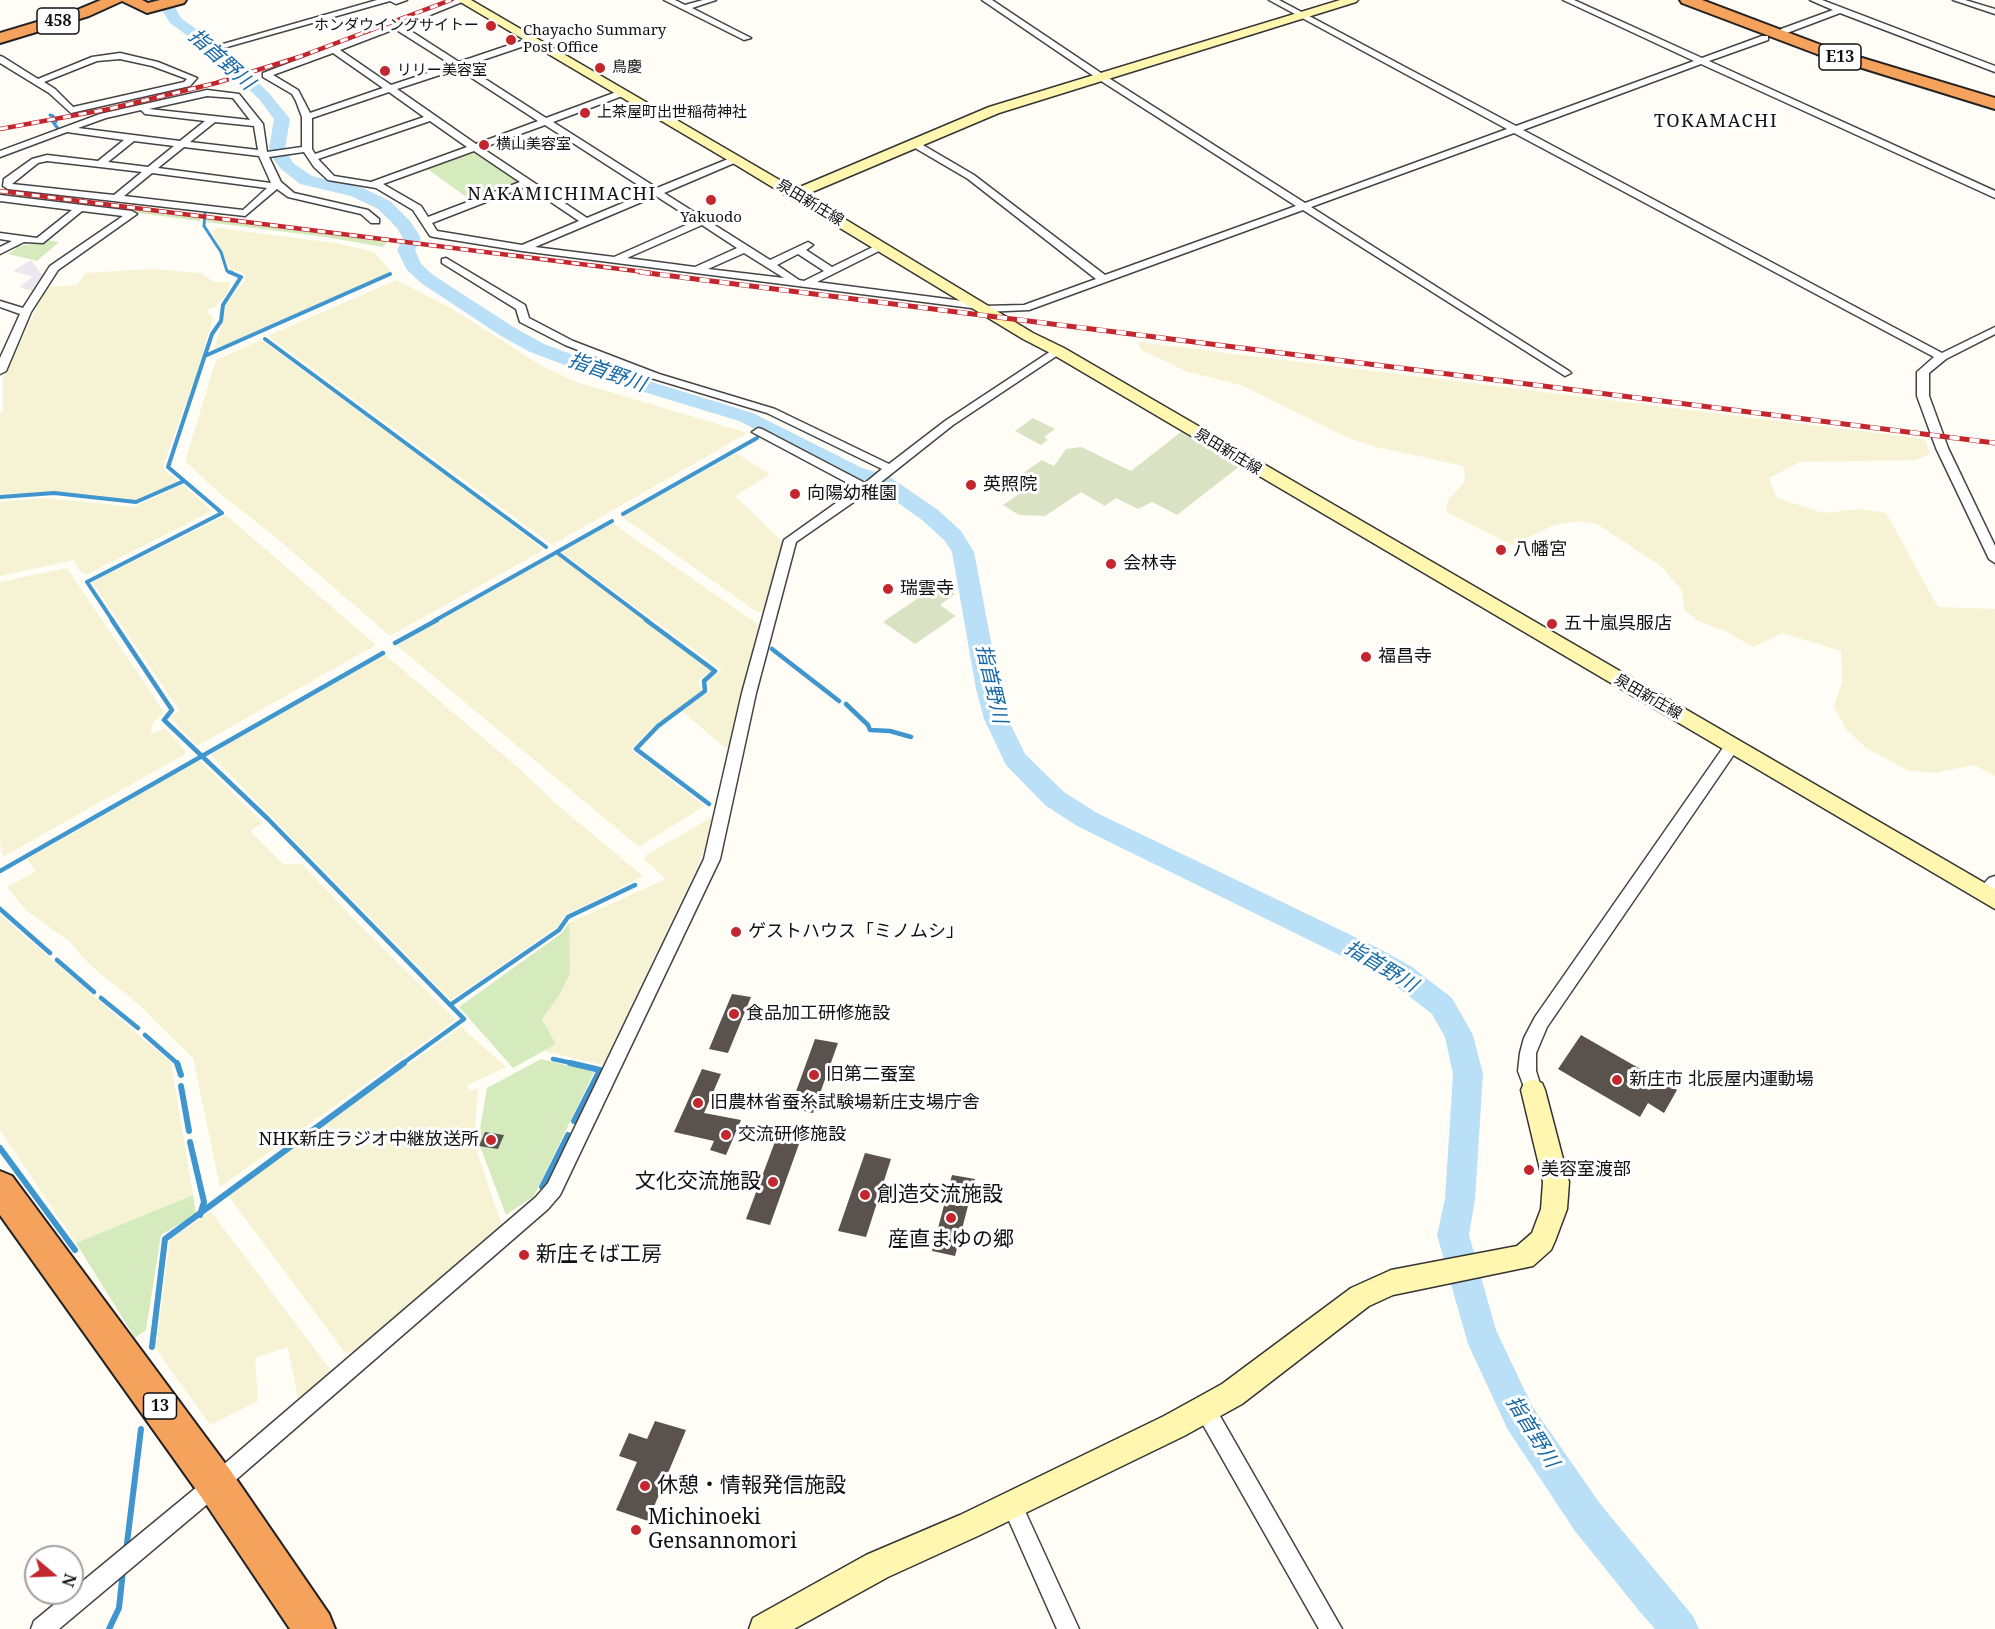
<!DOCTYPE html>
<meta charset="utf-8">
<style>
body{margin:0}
#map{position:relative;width:1995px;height:1629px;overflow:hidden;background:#fffdf5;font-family:"Noto Serif",serif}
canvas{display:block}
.north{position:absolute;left:24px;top:1545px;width:60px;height:60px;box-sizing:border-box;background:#fff;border:2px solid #a0a0a0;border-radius:50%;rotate:109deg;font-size:16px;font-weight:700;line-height:24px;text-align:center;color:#111}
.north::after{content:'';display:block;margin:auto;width:21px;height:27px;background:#c4262e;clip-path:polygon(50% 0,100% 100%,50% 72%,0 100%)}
</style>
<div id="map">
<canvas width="1995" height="1629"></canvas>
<div class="north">N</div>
</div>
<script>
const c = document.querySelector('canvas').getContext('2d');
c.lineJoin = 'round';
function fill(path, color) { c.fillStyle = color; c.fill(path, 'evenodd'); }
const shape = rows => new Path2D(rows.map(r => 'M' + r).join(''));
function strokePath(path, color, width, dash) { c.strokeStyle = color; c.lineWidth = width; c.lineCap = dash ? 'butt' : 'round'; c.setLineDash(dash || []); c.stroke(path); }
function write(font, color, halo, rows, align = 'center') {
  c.font = font + ' "Noto Serif","Noto Sans JP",serif'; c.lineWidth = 6; c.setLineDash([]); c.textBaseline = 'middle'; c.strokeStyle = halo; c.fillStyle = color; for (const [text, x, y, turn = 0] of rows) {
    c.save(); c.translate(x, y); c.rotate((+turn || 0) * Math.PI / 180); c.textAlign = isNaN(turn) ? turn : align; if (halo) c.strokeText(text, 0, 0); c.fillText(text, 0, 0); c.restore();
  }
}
fill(shape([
 [29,261,32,261,42,275,32,291,19,287,33,277,13,271]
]), '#eee6ef');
fill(shape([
 [219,228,335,243,374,252,391,272,214,350,228,302,245,281,246,276,241,272,231,270,212,231],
 [152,269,201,273,214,282,230,282,227,293,215,307,208,309,207,313,213,317,198,371,164,463,165,471,178,481,137,500,59,492,0,494,0,414,3,410,3,377,47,287,77,285,85,273],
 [396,280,451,308,542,366,576,382,748,433,552,545,268,336],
 [261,340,454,481,544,550,390,636,274,536,219,493,185,461,216,360],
 [1138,342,1925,439,1930,454,1915,460,1800,462,1769,478,1777,498,1823,513,1861,509,1886,513,1938,607,1995,609,1995,776,1974,765,1934,773,1907,770,1866,748,1846,729,1834,707,1842,682,1841,651,1782,633,1753,647,1725,631,1696,620,1684,609,1682,591,1662,567,1597,524,1579,521,1554,525,1512,545,1446,512,1448,500,1465,482,1464,466,1372,446,1346,437,1241,385,1188,372,1141,350],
 [736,453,770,474,735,496,784,543,763,612,757,612,622,517],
 [182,484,212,511,86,575,78,569,74,560,0,576,0,502,46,498,134,507],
 [226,515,376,645,197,746,169,717,180,711,92,582],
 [612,523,759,625,732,747,725,748,682,711,710,691,709,680,722,670,561,552],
 [557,554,712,670,698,681,702,692,652,728,631,750,704,806,639,847,396,645],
 [67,568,164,712,152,724,151,734,165,728,187,753,3,857,0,841,0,582],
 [384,654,520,769,554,802,643,876,564,916,558,926,451,1000,210,754],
 [199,760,263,823,250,831,283,864,302,864,355,920,456,1020,220,1187,193,1058,139,1005,89,964,70,942,26,910,7,887,36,871,27,859],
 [712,817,707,844,692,878,603,1065,544,1051,556,1044,542,1019,548,1009,569,936,569,923,666,879,644,859,646,855],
 [0,915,171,1063,193,1195,76,1243,0,1130],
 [461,1027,506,1067,468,1085,469,1091,478,1088,474,1144,502,1225,357,1351,345,1353,227,1194],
 [211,1212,329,1368,330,1377,299,1405,288,1347,255,1358,258,1401,210,1425,156,1349,170,1239]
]), '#f6f3d4');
fill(shape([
 [475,150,521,182,472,201,426,168],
 [0,192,201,217,200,221,0,195],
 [206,219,388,241,383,247,326,237,207,222],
 [47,240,59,242,37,261,8,254,17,248,13,246,37,244],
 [569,923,570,973,560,994,542,1019,556,1044,513,1068,459,1007,562,933],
 [541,1059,594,1072,534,1196,506,1215,478,1141,487,1088],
 [193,1195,196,1214,161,1235,146,1330,135,1338,76,1243]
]), '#d5ebbd');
fill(shape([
 [1033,418,1055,429,1044,437,1048,440,1041,445,1015,431],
 [1181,432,1240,466,1177,515,1152,502,1138,509,1116,498,1105,506,1081,492,1045,516,1019,515,1003,505,1028,488,1016,478,1042,460,1054,466,1066,449,1081,447,1131,471],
 [939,584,955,594,940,605,956,616,915,644,883,622]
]), '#d9e3c4');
strokePath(shape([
 [50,115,53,116,56,122,53,122,59,130],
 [205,212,204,226,221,252,227,271,233,273]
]), '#3f96cf', 3);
strokePath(shape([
 [265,339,546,547],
 [207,355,390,274],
 [0,497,54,493,136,502,184,481],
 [623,514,757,438],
 [559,554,648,621],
 [113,621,87,582,222,513,168,467,212,334,221,321,223,305,241,277,229,272],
 [434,621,612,521]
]), '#3f96cf', 4);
strokePath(shape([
 [112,620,172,710,164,720,268,819,464,1019,402,1064],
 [646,620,715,671,704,681,705,691,658,726,636,749,709,804],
 [395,643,437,620],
 [772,649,839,701],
 [846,704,868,725,870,730,890,731,911,737],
 [0,871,383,653],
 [0,909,50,953],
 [57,960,94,992],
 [101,998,138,1028],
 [450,1005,559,930,568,917,635,885],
 [145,1035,178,1064],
 [553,1059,576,1064]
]), '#3f96cf', 4.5);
strokePath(shape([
 [177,1063,181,1075],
 [570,1063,600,1070,574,1121],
 [181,1086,189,1131],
 [190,1142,204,1202,200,1215],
 [0,1148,75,1250],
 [542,1187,568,1135],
 [152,1347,165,1239,404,1063],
 [126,1551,141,1429],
 [109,1629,119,1608,123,1571]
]), '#3f96cf', 6);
fill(shape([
 [156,0,171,0,181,18,221,47,269,93,290,119,285,149,293,163,312,176,363,188,390,201,410,221,421,238,415,250,421,264,433,275,515,328,544,344,622,373,753,413,862,468,887,475,938,510,961,531,974,552,1000,689,1008,719,1025,754,1064,792,1097,813,1382,950,1412,967,1452,998,1473,1035,1483,1074,1475,1199,1469,1235,1496,1330,1532,1406,1601,1505,1693,1616,1699,1629,1655,1629,1640,1612,1575,1531,1508,1430,1468,1344,1437,1235,1445,1199,1453,1074,1445,1037,1432,1014,1392,983,1362,966,1079,827,1046,806,1006,765,984,719,976,689,952,552,945,541,922,520,873,485,848,476,739,421,608,381,530,352,501,336,421,283,407,270,397,250,403,238,397,228,378,209,351,196,300,184,281,169,271,156,269,149,274,119,259,99,211,53,170,23,156,0]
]), '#b9e0f7');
fill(shape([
 [732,994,751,997,728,1053,709,1049],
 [1581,1035,1677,1090,1664,1113,1648,1103,1640,1117,1558,1069],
 [815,1039,838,1043,813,1113,790,1108],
 [702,1069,721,1074,704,1113,741,1120,726,1155,710,1150,714,1141,674,1132],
 [485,1132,504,1135,498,1149,479,1146],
 [776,1139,799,1144,770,1225,746,1219],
 [865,1153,891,1159,866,1237,838,1231],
 [952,1175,975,1179,955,1256,932,1251],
 [655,1421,686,1430,648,1521,616,1510,637,1462,619,1456,629,1433,647,1439]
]), '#5a524d');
const street = shape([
 [377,0,407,0,396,4,390,1,220,49,216,46,377,0],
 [455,0,467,0,403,26,459,62,530,38,536,38,536,42,465,66,546,118,619,91,625,91,625,95,553,122,657,188,733,157,739,157,739,161,664,193,770,260,808,242,813,245,806,250,832,267,881,243,886,246,885,248,817,282,978,303,983,306,1024,305,1096,279,968,179,910,145,910,141,916,141,974,175,1105,275,1296,206,1098,79,982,0,992,0,1104,75,1305,203,1507,129,1269,0,1279,0,1516,126,1694,61,1563,0,1574,0,1702,58,1762,36,1768,36,1768,40,1709,61,1995,191,1995,198,1701,64,1523,130,1942,353,1995,327,1995,334,1946,359,1929,373,1929,396,1948,448,1995,546,1995,563,1989,559,1936,448,1917,396,1917,372,1934,357,1514,133,1311,207,1569,371,1571,373,1565,376,1303,210,1029,310,984,312,979,309,522,251,434,237,430,236,413,210,376,188,328,180,314,167,304,152,269,157,281,182,294,193,368,210,379,219,379,223,371,223,361,214,288,197,277,189,245,216,8,189,3,186,4,179,32,159,47,155,98,161,124,140,67,132,0,157,0,151,100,114,207,90,239,94,263,124,267,152,302,147,302,117,296,101,292,94,263,77,263,73,455,0],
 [395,29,452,65,391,85,340,50,395,29],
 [333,53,383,88,310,113,298,90,273,75,333,53],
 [458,69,538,121,476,144,397,89,458,69],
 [389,92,424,117,315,154,312,149,312,118,389,92],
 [207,96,233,98,250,120,149,109,207,96],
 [141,110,145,114,205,121,180,141,78,128,106,118,141,110],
 [430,121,467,147,371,182,334,176,318,159,430,121],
 [215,122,254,126,258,150,190,142,215,122],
 [545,125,649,192,587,218,482,148,545,125],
 [134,141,174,146,148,167,108,162,134,141],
 [184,147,259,156,271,183,158,168,184,147],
 [474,151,520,182,428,217,421,206,383,184,474,151],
 [47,161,100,167,142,172,114,195,12,184,38,163,47,161],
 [152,173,267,188,243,210,124,196,152,173],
 [527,186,579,221,522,245,437,231,432,223,527,186],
 [656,196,695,221,614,257,535,247,656,196],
 [702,225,737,248,695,267,627,258,702,225],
 [744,253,784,278,708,269,744,253],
 [798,254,824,271,804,281,799,280,777,265,798,254],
 [664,0,675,0,685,5,703,0,716,0,692,8,751,38,744,40,664,0],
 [1810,0,1822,0,1995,66,1995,72,1840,13,1787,33,1781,33,1781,29,1833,10,1810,0],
 [1953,0,1965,0,1995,9,1995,14,1953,0],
 [120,53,158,62,197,78,190,86,71,113,49,93,0,63,0,56,3,57,38,79,92,57,120,53],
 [120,59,152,66,187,79,184,82,73,107,55,89,44,82,97,61,120,59],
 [0,195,132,211,137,214,58,270,31,312,6,371,0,374,0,358,20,314,0,307,0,301,23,308,50,266,123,216,82,211,43,243,24,242,0,254,0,247,12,241,0,239,0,233,37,238,72,210,0,201,0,195],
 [446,258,525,305,529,318,573,341,659,374,775,409,889,464,945,421,1054,349,1058,348,1064,351,953,425,871,490,796,542,756,693,720,859,560,1195,548,1209,223,1491,59,1629,31,1629,34,1621,68,1593,72,1593,72,1590,209,1477,536,1197,548,1183,704,859,742,693,784,540,857,488,752,432,758,428,762,429,865,483,882,469,767,413,651,378,565,345,520,322,516,309,442,263,442,259,446,258],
 [1732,741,1737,742,1739,746,1737,750,1547,1027,1536,1053,1536,1071,1542,1090,1539,1095,1533,1098,1527,1095,1518,1071,1520,1053,1524,1038,1535,1017,1727,742,1732,741],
 [1995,876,1995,892,1990,898,1984,900,1978,898,1976,894,1978,890,1989,878,1995,876],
 [1205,1399,1212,1402,1342,1629,1319,1629,1198,1416,1195,1409,1198,1402,1205,1399],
 [1012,1495,1019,1498,1079,1629,1057,1629,1002,1505,1005,1498,1012,1495]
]);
const secondary = shape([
 [457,0,471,0,795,189,989,107,1340,0,1358,0,1356,2,999,113,805,195,1033,333,1064,348,1995,889,1995,909,1052,354,1023,339,731,162,457,0],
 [1533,1079,1542,1083,1545,1090,1569,1182,1567,1209,1555,1241,1551,1250,1533,1266,1393,1295,1369,1306,1242,1404,1184,1436,980,1535,888,1577,794,1629,749,1629,753,1618,866,1555,960,1515,1164,1416,1222,1384,1351,1288,1391,1270,1517,1246,1532,1233,1541,1209,1543,1182,1521,1090,1524,1083,1533,1079]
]);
const highway = shape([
 [101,0,142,0,148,3,160,0,186,0,184,3,147,13,122,1,89,16,0,43,0,33,77,10,101,0],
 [1680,0,1702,0,1829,48,1995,98,1995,109,1817,54,1682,3,1680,0],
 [0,1171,12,1176,230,1470,329,1614,335,1629,290,1629,202,1498,0,1215,0,1171]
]);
strokePath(street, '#444', 3);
strokePath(secondary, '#333', 3);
strokePath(highway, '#222', 4);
fill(street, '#fff');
fill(secondary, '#fff6b0');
fill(highway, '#f5a25d');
const railFar1 = shape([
 [0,129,109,109,216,83,299,57,451,0],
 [0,191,652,273]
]);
const rail = shape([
 [640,272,1995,443]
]);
strokePath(railFar1, '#c4262e', 4.5);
strokePath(rail, '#c4262e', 5);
strokePath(railFar1, '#fff', 3, [8]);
strokePath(rail, '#fff', 4, [10]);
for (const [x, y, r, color] of [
 [491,26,6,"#c4262e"],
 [511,40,6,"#c4262e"],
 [600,68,6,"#c4262e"],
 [385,71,6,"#c4262e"],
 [585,113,6,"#c4262e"],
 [484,145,6,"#c4262e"],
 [711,200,6,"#c4262e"],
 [971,485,6,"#c4262e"],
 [795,494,6,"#c4262e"],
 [1501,550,6,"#c4262e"],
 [1111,564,6,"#c4262e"],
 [888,589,6,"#c4262e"],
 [1552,624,6,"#c4262e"],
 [1366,657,6,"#c4262e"],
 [736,932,6,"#c4262e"],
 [734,1014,6,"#c4262e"],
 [814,1075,6,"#c4262e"],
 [1617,1080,6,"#c4262e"],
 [698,1103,6,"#c4262e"],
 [726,1135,6,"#c4262e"],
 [491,1140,6,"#c4262e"],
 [1529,1170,6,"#c4262e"],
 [773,1182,6,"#c4262e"],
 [865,1195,6,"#c4262e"],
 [951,1218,6,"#c4262e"],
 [524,1255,6,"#c4262e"],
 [645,1486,6,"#c4262e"],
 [636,1530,6,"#c4262e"]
]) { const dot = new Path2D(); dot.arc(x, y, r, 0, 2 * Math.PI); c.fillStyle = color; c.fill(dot); strokePath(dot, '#fff', 2); }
write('15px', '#111', '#fff', [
 ["ホンダウイングサイトー",479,26,"right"],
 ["Chayacho Summary",523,31],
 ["Post Office",523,48],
 ["鳥慶",612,68],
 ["リリー美容室",397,71],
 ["上茶屋町出世稲荷神社",597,113],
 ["横山美容室",496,145],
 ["Yakuodo",711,218,"center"]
], 'left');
write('15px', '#111', '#fff', [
 ["泉田新庄線",810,203,31],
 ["泉田新庄線",1228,452,31],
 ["泉田新庄線",1648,697,30]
]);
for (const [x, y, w] of [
 [58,21,42],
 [1840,57,42],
 [160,1406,33]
]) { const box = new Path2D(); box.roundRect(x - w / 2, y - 13, w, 26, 4.5); c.fillStyle = '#fff'; c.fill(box); strokePath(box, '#111', 1.5); }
write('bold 16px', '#111', null, [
 ["458",58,21],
 ["E13",1840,57],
 ["13",160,1406]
]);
c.letterSpacing = '1.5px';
write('18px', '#111', '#fff', [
 ["TOKAMACHI",1716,122],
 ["NAKAMICHIMACHI",562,195]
]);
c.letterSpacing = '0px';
write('18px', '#111', '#fff', [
 ["英照院",983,485],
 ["向陽幼稚園",807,494],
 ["八幡宮",1513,550],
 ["会林寺",1123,564],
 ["瑞雲寺",900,589],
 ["五十嵐呉服店",1564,624],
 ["福昌寺",1378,657],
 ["ゲストハウス「ミノムシ」",748,932],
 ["食品加工研修施設",746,1014],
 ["旧第二蚕室",826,1075],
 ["新庄市 北辰屋内運動場",1629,1080],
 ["旧農林省蚕糸試験場新庄支場庁舎",710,1103],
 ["交流研修施設",738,1135],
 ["NHK新庄ラジオ中継放送所",479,1140,"right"],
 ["美容室渡部",1541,1170]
], 'left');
write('italic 20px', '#1768a6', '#fff', [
 ["指首野川",221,60,42],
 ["指首野川",607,373,19],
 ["指首野川",991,684,77],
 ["指首野川",1381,967,31],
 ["指首野川",1532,1432,58]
]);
write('21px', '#111', '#fff', [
 ["文化交流施設",761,1182,"right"],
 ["創造交流施設",877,1195],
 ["産直まゆの郷",951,1240,"center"],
 ["新庄そば工房",536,1255],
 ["休憩・情報発信施設",657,1486],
 ["Michinoeki",648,1518],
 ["Gensannomori",648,1542]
], 'left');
</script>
